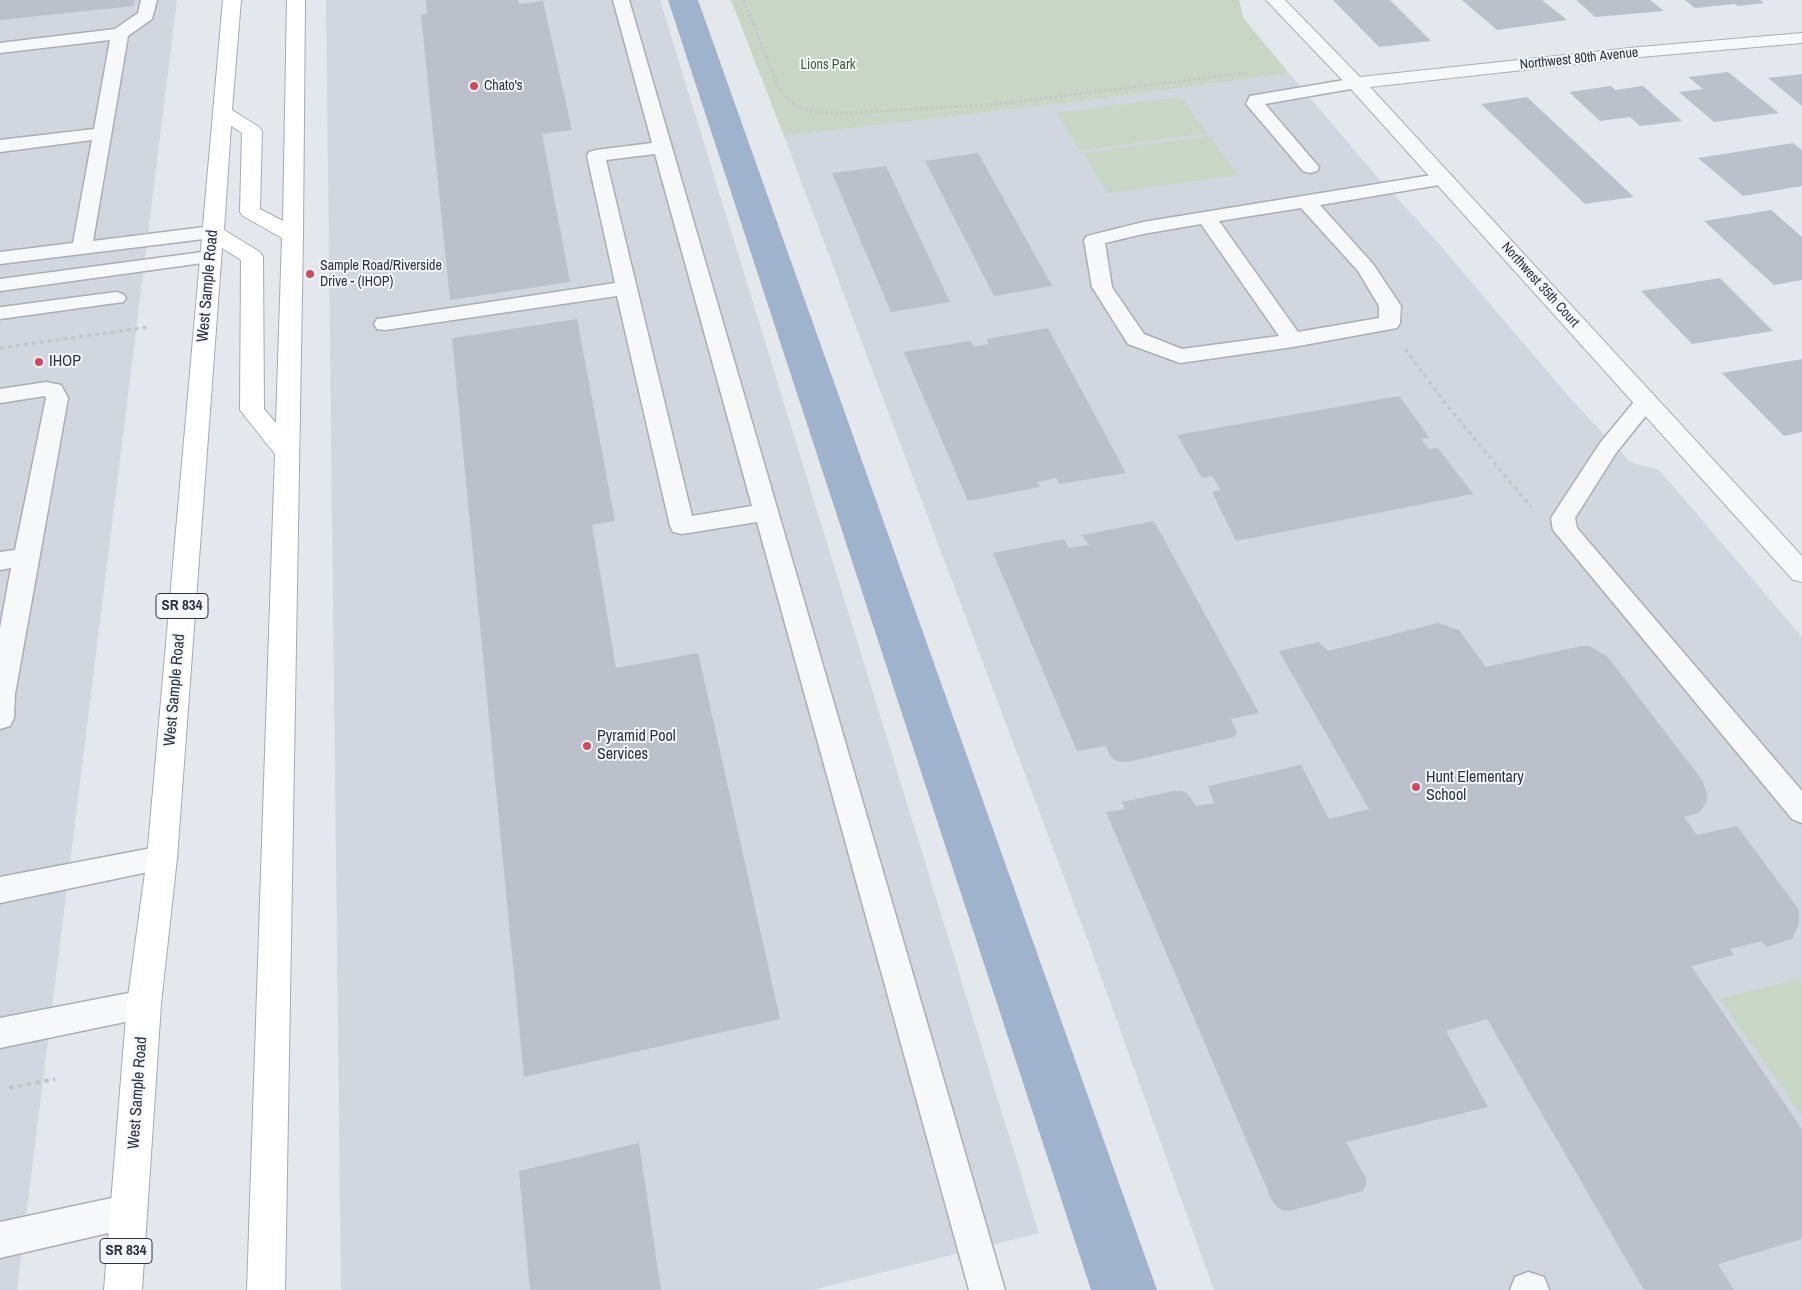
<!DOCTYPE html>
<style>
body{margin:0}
canvas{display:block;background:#e4e7ec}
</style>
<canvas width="1802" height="1290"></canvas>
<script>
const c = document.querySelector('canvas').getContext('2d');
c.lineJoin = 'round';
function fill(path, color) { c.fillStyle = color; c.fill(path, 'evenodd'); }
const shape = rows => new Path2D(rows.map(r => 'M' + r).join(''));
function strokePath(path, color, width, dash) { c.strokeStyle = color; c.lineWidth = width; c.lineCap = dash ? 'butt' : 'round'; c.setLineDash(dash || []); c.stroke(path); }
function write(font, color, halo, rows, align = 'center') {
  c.font = font + ' "Archivo Narrow",sans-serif'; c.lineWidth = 4; c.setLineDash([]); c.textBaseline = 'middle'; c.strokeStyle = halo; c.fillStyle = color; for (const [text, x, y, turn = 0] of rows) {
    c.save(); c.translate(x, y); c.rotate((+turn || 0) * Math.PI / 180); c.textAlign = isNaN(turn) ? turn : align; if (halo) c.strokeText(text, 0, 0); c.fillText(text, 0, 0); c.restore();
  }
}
fill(shape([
 [0,0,177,0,17,1290,0,1290],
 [326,0,660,0,1039,1233,813,1290,341,1290],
 [1289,73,1372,171,1433,237,1571,399,1630,462,1659,470,1802,637,1802,1290,1214,1290,1087,938,784,136,1106,98]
]), '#d2d6de');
fill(shape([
 [731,0,1239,0,1244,19,1289,73,1106,98,784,136],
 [1181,97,1207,133,1080,151,1057,113],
 [1210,136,1238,175,1108,193,1083,153],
 [1802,978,1802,1116,1720,999]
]), '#c9d6c5');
fill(shape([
 [668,0,698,0,1157,1290,1091,1290,668,0]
]), '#9fb4cc');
fill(shape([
 [0,0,135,0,133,6,0,20],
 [426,0,518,0,519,4,543,1,572,130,542,134,570,282,450,300,421,15,427,14],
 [1333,0,1390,0,1431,41,1379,47],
 [1462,0,1542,0,1567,20,1497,30],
 [1576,0,1650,0,1664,11,1595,17],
 [1685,0,1760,0,1764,3,1738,6,1735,4,1695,8],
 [1728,72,1779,113,1714,122,1679,92,1703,89,1688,77],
 [1802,74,1802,106,1768,78],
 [1611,86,1615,90,1643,86,1682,121,1640,126,1630,117,1600,121,1569,92],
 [1527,97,1634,197,1585,204,1481,104],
 [1793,143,1802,150,1802,186,1743,196,1698,158],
 [978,153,1052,286,994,296,925,161],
 [886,166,950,302,891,312,832,173],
 [1771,210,1802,237,1802,280,1774,285,1704,221],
 [1720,278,1773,331,1692,344,1641,291],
 [577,319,615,521,592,525,616,668,698,653,780,1019,524,1077,452,338],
 [1048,328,1126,473,1059,484,1056,478,1037,482,1040,487,968,501,904,352,970,341,974,347,989,344,986,339],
 [1802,359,1802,432,1784,436,1722,373],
 [1399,396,1430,438,1421,439,1429,449,1438,448,1473,494,1236,541,1212,492,1221,490,1212,476,1202,478,1177,435],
 [1154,521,1259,713,1231,719,1237,732,1234,737,1128,762,1116,761,1110,756,1106,746,1077,751,993,553,1064,539,1069,548,1089,545,1082,535],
 [1438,623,1459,630,1486,667,1581,646,1589,646,1607,656,1702,780,1707,793,1707,801,1699,813,1684,817,1697,835,1737,826,1799,910,1799,924,1792,939,1767,947,1761,941,1730,949,1734,955,1691,966,1802,1129,1802,1239,1718,1264,1734,1290,1644,1290,1487,1019,1446,1031,1488,1107,1346,1142,1366,1178,1366,1185,1363,1191,1289,1211,1282,1210,1275,1205,1271,1198,1106,812,1125,809,1122,802,1174,791,1182,791,1188,794,1196,806,1214,803,1208,786,1301,765,1329,819,1369,809,1279,651,1319,642,1328,651],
 [639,1143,661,1290,530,1290,519,1171]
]), '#bbc0ca');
const lane = shape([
 [141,0,157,0,152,19,128,36,93,241,212,226,219,228,222,232,219,236,212,238,0,264,0,252,73,243,92,140,0,152,0,140,94,129,110,40,0,53,0,43,115,29,138,13,141,0],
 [613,0,629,0,1005,1290,969,1290,757,522,682,534,673,532,670,526,617,296,385,330,377,329,374,324,377,319,385,318,615,283,587,156,589,152,596,150,652,143,613,0],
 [655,154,752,506,692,516,606,160,655,154],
 [1356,78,1362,79,1365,83,1362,87,1265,104,1319,167,1317,171,1310,173,1303,171,1246,104,1250,96,1256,95,1356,78],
 [1444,173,1451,175,1454,179,1451,183,1320,205,1373,264,1401,306,1400,323,1397,328,1293,347,1180,363,1128,344,1092,287,1084,240,1087,236,1143,222,1444,173],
 [1301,208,1358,271,1379,306,1379,318,1298,332,1219,221,1301,208],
 [1201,224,1279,336,1182,349,1144,334,1112,287,1105,243,1143,234,1201,224],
 [210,251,217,253,220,257,217,261,0,291,0,279,210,251],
 [116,292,123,294,126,298,123,302,0,319,0,307,2,307,116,292],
 [46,382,61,385,68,398,15,694,14,718,10,726,0,729,0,628,11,568,0,570,0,552,15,550,46,398,45,396,0,403,0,389,46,382],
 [1646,395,1654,397,1657,402,1616,453,1575,518,1577,528,1802,791,1802,823,1792,819,1553,530,1551,518,1600,443,1638,397,1646,395],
 [162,846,172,849,177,858,172,867,0,903,0,877,162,846],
 [144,990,155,994,160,1004,155,1014,144,1018,0,1048,0,1018,144,990],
 [130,1194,142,1199,147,1211,142,1223,130,1228,0,1258,0,1222,130,1194],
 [1528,1272,1544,1277,1549,1290,1510,1290,1515,1277,1528,1272]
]);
const street = shape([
 [1266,0,1285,0,1360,77,1640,47,1802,33,1802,43,1640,57,1370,87,1802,556,1802,582,1793,580,1349,87,1266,0]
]);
const primary = shape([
 [223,0,241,0,232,110,259,127,262,131,260,209,283,221,287,0,305,0,303,235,285,1290,247,1290,275,454,240,410,241,260,222,248,177,858,161,1004,142,1290,104,1290,127,1004,147,858,223,0],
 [231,126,242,133,240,212,243,216,282,238,276,423,264,409,263,257,260,252,224,230,231,126]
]);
strokePath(lane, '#a9aeb7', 3);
strokePath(street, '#a9aeb7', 2);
strokePath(primary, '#a3abb8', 2);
strokePath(shape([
 [744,0,780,91,793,104,813,112,848,113,999,104,1243,73]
]), '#c2c5cb', 2.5, [2.5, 2.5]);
strokePath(shape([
 [0,348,149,327],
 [1405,349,1445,403,1531,507]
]), '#c2c5cb', 3, [4, 4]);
strokePath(shape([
 [9,1088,55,1079]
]), '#c2c5cb', 4, [4.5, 4.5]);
fill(lane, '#f7f8fa');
fill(street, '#f7f8fa');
fill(primary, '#fff');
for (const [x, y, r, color] of [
 [474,86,5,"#d1495b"],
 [310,274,5,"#d1495b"],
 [39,362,5,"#d1495b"],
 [587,746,5,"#d1495b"],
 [1416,787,5,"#d1495b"]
]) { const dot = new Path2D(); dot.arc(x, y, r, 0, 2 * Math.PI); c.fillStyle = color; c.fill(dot); strokePath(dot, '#f4f6f9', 2); }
write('14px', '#2b3445', '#f4f6f9', [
 ["Northwest 80th Avenue",1579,59,-6],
 ["Northwest 35th Court",1540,285,48]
]);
write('14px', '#3f6138', '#f4f6f9', [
 ["Lions Park",828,65]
]);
write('14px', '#2b3445', '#f4f6f9', [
 ["Chato's",484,86],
 ["Sample Road/Riverside",320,266],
 ["Drive - (IHOP)",320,282]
], 'left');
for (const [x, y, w] of [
 [182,606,52],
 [126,1251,52]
]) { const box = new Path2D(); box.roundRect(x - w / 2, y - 12.5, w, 25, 4); c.fillStyle = '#f4f6f9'; c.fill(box); strokePath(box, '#2b3445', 1); }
write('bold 15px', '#2b3445', null, [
 ["SR 834",182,606],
 ["SR 834",126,1251]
]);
write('16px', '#2b3445', '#f4f6f9', [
 ["West Sample Road",208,286,-85],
 ["West Sample Road",175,690,-85],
 ["West Sample Road",138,1093,-86]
]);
write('16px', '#2b3445', '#f4f6f9', [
 ["IHOP",49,362],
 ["Pyramid Pool",597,737],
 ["Services",597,755],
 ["Hunt Elementary",1426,778],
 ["School",1426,796]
], 'left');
</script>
